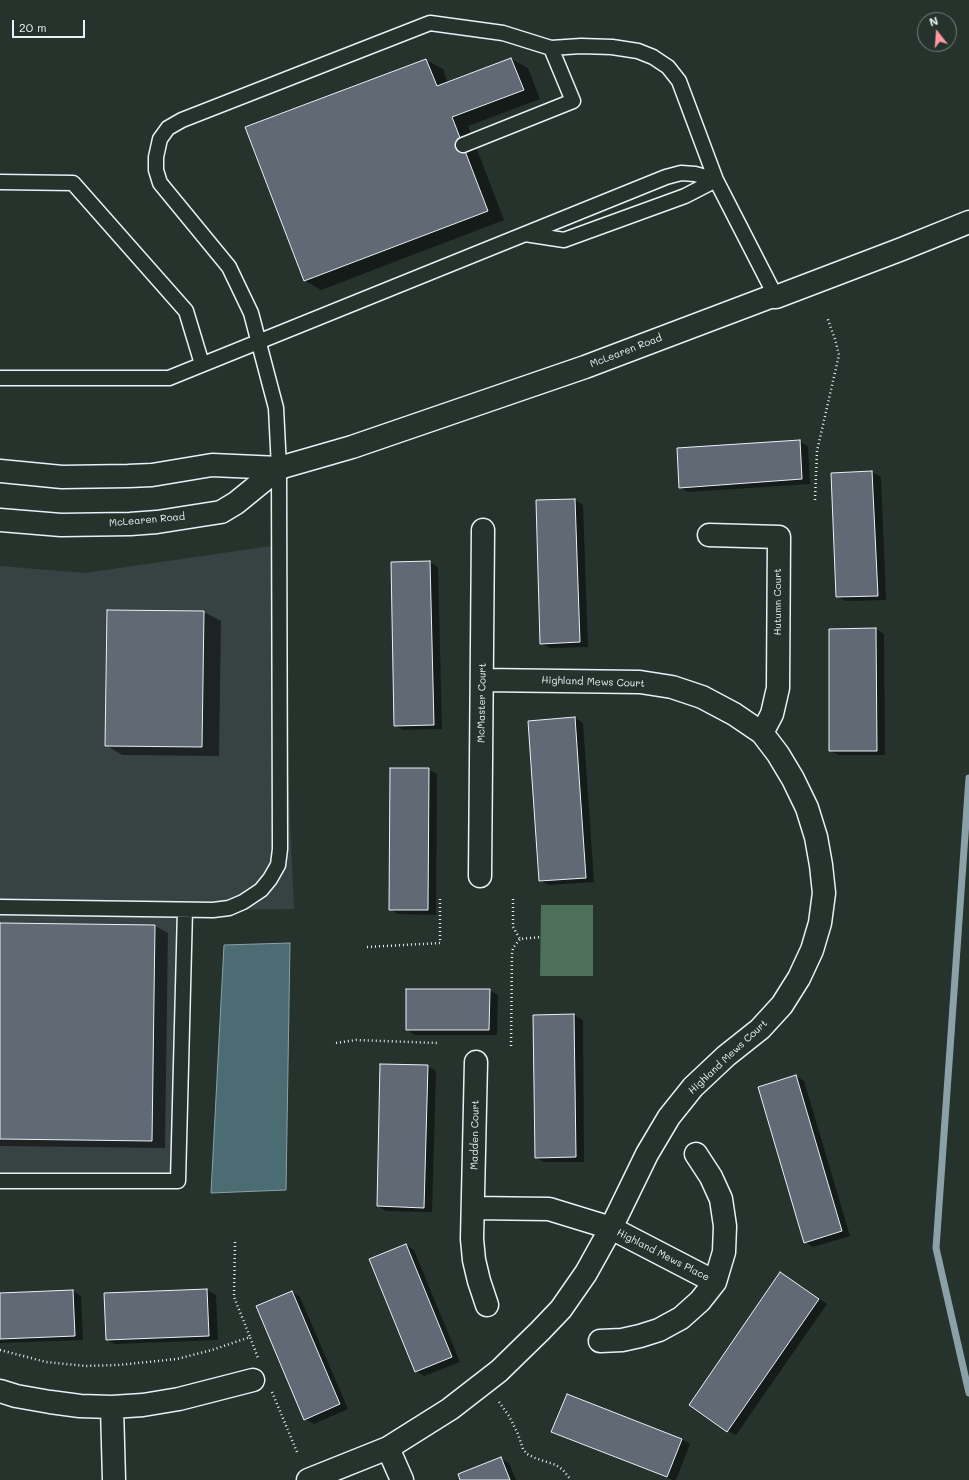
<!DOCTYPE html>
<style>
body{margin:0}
#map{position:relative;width:969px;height:1480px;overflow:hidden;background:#26332d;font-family:Mali,sans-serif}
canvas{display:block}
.north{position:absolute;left:917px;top:12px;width:40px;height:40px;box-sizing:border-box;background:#26332d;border:1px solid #747f7e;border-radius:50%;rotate:343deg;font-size:11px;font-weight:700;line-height:16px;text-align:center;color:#e8f1f8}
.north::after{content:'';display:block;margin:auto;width:14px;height:18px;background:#ff9aa2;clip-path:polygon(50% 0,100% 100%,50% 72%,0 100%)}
.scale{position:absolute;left:12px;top:20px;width:73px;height:18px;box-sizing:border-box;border:2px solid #e8f1f8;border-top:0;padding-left:5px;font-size:12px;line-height:14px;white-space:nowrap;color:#e8f1f8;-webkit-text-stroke:3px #26332d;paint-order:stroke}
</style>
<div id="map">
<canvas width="969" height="1480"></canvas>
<div class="north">N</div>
<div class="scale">20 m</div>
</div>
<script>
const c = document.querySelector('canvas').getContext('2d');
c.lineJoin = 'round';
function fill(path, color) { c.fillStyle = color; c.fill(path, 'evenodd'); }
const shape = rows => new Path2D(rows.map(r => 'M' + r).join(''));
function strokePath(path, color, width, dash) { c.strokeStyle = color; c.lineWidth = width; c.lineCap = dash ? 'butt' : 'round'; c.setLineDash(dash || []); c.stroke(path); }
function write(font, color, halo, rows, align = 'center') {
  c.font = font + ' Mali,sans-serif'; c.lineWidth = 3.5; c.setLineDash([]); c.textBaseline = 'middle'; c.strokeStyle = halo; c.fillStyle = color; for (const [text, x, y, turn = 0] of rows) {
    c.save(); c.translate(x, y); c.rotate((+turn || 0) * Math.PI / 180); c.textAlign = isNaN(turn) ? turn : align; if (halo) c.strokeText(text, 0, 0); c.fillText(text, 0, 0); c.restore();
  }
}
fill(shape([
 [278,545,294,909,185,910,178,1181,0,1186,0,566,85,573]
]), '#374342');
fill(shape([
 [541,905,593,905,593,976,540,976]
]), '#4e6f59');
const water = shape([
 [290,943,286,1190,211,1193,224,945,290,943]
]);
fill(water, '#4c6c73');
strokePath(water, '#8aa1a8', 1);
fill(shape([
 [511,59,528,68,540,99,468,126,504,220,321,290,304,280,426,60,443,69,448,83],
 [799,441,808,446,810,484,688,492,680,487],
 [872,472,881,477,886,600,846,601,837,597,832,474],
 [575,500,583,505,588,647,550,648,541,643,537,501],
 [430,562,438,567,442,729,403,730,395,725],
 [108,611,204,612,221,621,219,756,122,755,106,745],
 [876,629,884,634,885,755,839,755,830,751],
 [575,718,583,723,594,882,549,885,540,880],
 [428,769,437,774,436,915,398,914,390,909],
 [0,924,155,926,168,933,165,1148,0,1146],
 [489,990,498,995,497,1035,415,1035,407,1030],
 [574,1015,583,1020,584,1162,544,1162,536,1158,534,1016],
 [427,1066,436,1071,432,1212,386,1211,378,1206],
 [796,1076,804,1081,850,1236,813,1247,805,1242],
 [405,1245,414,1250,460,1362,424,1376,416,1371],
 [789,1278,827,1304,736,1435,728,1431],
 [207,1290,216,1295,218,1340,115,1344,107,1340,105,1294],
 [73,1291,81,1296,83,1340,0,1343,0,1294],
 [292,1292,300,1297,348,1409,314,1424,305,1419],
 [553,1431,682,1439,690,1444,676,1480,673,1480,561,1436],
 [501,1459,509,1463,516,1480,461,1480]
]), '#0007');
strokePath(shape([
 [969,778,936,1248,969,1393]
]), '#8aa1a8', 7);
const building = shape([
 [511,58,524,90,452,117,488,211,304,281,245,127,426,59,437,86,511,58],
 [800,440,802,479,679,488,677,448,800,440],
 [872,471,878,596,836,597,831,473,872,471],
 [575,499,580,642,540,644,536,500,575,499],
 [430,561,434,725,394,726,391,562,430,561],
 [107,610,204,611,202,747,105,746,107,610],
 [876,628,877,751,829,751,829,629,876,628],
 [575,717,586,878,539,881,528,721,575,717],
 [390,768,429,768,428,910,389,910,390,768],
 [0,923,155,925,152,1141,0,1139,0,923],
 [406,989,490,989,489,1030,406,1030,406,989],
 [574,1014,576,1157,535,1158,533,1015,574,1014],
 [380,1064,428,1065,424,1208,377,1206,380,1064],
 [796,1075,842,1231,804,1243,758,1087,796,1075],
 [406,1244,452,1357,415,1372,369,1259,406,1244],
 [780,1272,819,1299,727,1432,689,1405,780,1272],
 [207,1289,209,1336,106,1340,104,1293,207,1289],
 [73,1290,75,1336,0,1339,0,1293,73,1290],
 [292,1291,340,1404,304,1420,256,1306,292,1291],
 [567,1394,682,1439,667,1477,551,1432,567,1394],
 [501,1457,510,1480,460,1480,458,1474,501,1457]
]);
fill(building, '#606974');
strokePath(building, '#e8f1f8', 1);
const lane = shape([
 [463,145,573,101,551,48],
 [0,182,73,183,186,311,202,364],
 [525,234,564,240,685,196,716,180],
 [0,378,169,378,666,177,681,173,695,174,716,180],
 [0,907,213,910,229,908,243,902,261,890,270,879,278,865,280,849,279,468,276,408,251,313,229,267,160,183,156,170,156,157,160,139,168,128,182,120,430,23,503,33,551,48,581,46,612,47,638,51,653,57,668,67,679,81,716,180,776,297],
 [0,1181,178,1181,185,910]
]);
const street = shape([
 [709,535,779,537,778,688,772,714,762,733],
 [480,876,483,530],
 [476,1062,472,1239,474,1260,479,1281,487,1305],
 [473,1208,549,1209,611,1228,715,1282],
 [600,1341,622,1340,640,1336,659,1330,681,1318,700,1301,715,1282,724,1252,725,1226,721,1199,711,1177,696,1154],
 [0,1391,16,1396,50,1402,80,1406,112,1407,143,1405,179,1399,253,1380],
 [112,1407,114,1480],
 [388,1448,402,1480],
 [308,1480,388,1448,450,1409,499,1371,540,1331,561,1309,586,1273,611,1228,647,1154,669,1117,693,1087,726,1056,760,1029,782,1005,799,978,812,950,820,923,824,893,821,865,816,837,807,808,793,779,778,754,762,733,734,714,702,697,672,687,640,682,483,680]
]);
const secondary = shape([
 [0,471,62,477,128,476,152,475,212,465,279,468,352,447,585,367,770,297,776,297,902,249,969,222],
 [0,520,61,525,130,524,157,522,221,512,236,503,279,468]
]);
strokePath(lane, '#e8f1f8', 17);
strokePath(street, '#e8f1f8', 25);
strokePath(secondary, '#e8f1f8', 25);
strokePath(shape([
 [815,500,817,451,839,355,835,339,827,317],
 [513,899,513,927,520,939,541,937],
 [367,947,440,943,440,897],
 [336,1043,356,1040,437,1043],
 [511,1046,512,954,513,948,520,939],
 [235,1242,234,1297,250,1337],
 [0,1350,46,1362,86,1366,118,1365,177,1359,212,1350,250,1337,258,1358],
 [272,1392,297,1452],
 [499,1402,509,1416,518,1434,523,1449,527,1454,535,1458,556,1465,563,1470,571,1480]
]), '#e8f1f8', 2.5, [1, 3]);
strokePath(lane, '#26332d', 14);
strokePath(street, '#26332d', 22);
strokePath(secondary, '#26332d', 22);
write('10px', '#e8f1f8', '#26332d', [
 ["McLearen Road",626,351,-21],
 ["McLearen Road",147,520,-5],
 ["Hutumn Court",778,602,-90],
 ["Highland Mews Court",593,682,2],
 ["McMaster Court",482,703,-89],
 ["Highland Mews Court",728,1057,-43],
 ["Madden Court",475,1135,-89],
 ["Highland Mews Place",663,1255,27]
]);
</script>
